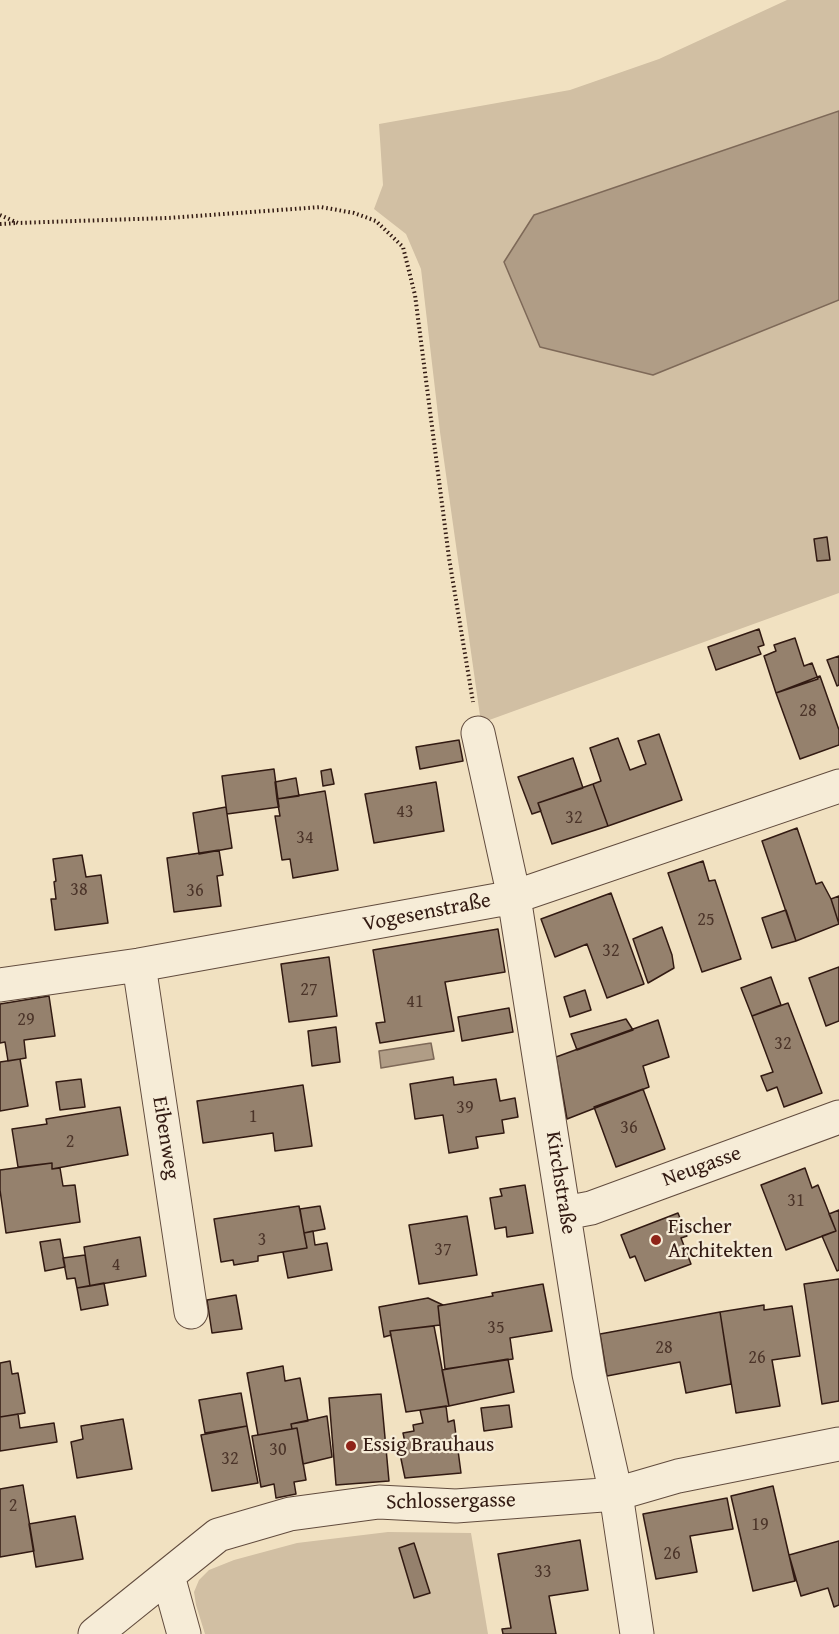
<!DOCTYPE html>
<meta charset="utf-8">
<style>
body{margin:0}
canvas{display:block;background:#f1e1c1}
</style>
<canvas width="839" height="1634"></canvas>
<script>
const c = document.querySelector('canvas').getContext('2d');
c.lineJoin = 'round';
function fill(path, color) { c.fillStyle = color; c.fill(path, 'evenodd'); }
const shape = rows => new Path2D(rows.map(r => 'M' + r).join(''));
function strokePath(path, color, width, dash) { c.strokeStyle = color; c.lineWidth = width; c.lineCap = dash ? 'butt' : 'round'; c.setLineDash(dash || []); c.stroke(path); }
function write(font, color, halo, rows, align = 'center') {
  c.font = font + ' "Gentium Book Plus",serif'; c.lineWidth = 4.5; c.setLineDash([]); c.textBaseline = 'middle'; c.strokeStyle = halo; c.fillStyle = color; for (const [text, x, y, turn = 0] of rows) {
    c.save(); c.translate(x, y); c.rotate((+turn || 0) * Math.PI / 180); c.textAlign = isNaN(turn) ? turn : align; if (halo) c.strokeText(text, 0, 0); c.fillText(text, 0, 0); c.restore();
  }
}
fill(shape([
 [787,0,839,0,839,111,534,215,653,375,839,300,839,593,481,723,440,432,421,269,406,234,374,209,383,185,379,124,570,90,659,59],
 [388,1532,471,1533,488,1634,205,1634,196,1605,194,1592,199,1580,209,1570,234,1560,297,1543]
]), '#d1bfa3');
const water = shape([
 [839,111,839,300,653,375,540,347,504,262,534,215,839,111],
 [431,1043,434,1059,381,1068,379,1051,431,1043]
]);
fill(water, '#b09d86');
strokePath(water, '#7e6958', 1.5);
const building = shape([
 [827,537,830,560,817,561,814,539,827,537],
 [759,629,764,645,758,647,761,654,716,670,708,647,759,629],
 [795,638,804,666,812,663,818,679,776,693,764,656,776,651,774,645,795,638],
 [839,656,839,685,837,686,827,660,839,656],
 [820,676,839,730,839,745,800,759,776,693,820,676],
 [659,734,682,800,608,826,593,784,601,781,590,748,618,738,630,770,646,764,638,741,659,734],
 [459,740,463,761,420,769,416,747,459,740],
 [573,758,583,788,538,803,541,811,532,814,518,777,573,758],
 [274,769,279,807,227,814,222,776,274,769],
 [331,769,334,784,323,786,321,771,331,769],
 [296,778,299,796,277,799,275,782,296,778],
 [436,782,444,831,374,843,365,794,436,782],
 [593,784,608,826,552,844,538,803,593,784],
 [325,791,338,870,293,878,290,859,282,860,275,816,280,816,277,799,325,791],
 [226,807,232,848,199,854,193,813,226,807],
 [797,828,816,884,822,882,831,899,839,924,796,941,762,841,797,828],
 [219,850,223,875,217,876,221,906,174,912,167,858,219,850],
 [82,855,86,877,101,875,108,923,55,930,51,899,56,899,54,882,56,881,53,859,82,855],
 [703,861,709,881,715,880,741,959,702,972,668,873,703,861],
 [611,893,644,984,607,998,587,944,555,957,541,919,611,893],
 [839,896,839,924,831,899,839,896],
 [786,910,796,941,772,948,762,918,786,910],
 [662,927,672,955,674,968,648,983,633,939,662,927],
 [498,929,505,972,445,982,454,1031,380,1043,376,1023,385,1022,373,950,498,929],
 [329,957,337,1016,289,1022,281,964,329,957],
 [839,967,839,1021,826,1026,809,978,839,967],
 [771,977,781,1005,752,1016,741,988,771,977],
 [585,990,591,1010,570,1017,564,997,585,990],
 [49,996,55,1036,24,1040,26,1058,8,1061,5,1042,0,1043,0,1004,49,996],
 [788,1003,822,1093,784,1107,777,1087,767,1091,761,1076,773,1072,752,1016,788,1003],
 [509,1008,513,1032,462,1041,458,1017,509,1008],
 [626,1019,633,1030,577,1050,571,1034,626,1019],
 [658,1020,669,1057,643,1066,649,1087,567,1119,556,1057,658,1020],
 [336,1027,340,1062,312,1066,308,1031,336,1027],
 [20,1059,28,1106,0,1111,0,1062,20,1059],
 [453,1077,454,1085,496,1079,500,1101,515,1098,518,1117,502,1120,504,1133,476,1137,478,1148,449,1153,443,1115,415,1119,410,1084,453,1077],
 [81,1079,85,1107,60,1110,56,1082,81,1079],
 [303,1085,312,1146,275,1151,273,1133,203,1143,197,1101,303,1085],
 [643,1089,665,1149,616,1167,594,1107,643,1089],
 [120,1107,128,1155,52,1169,52,1163,18,1167,12,1129,47,1124,46,1119,120,1107],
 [52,1163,52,1169,60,1168,63,1186,75,1185,80,1222,6,1233,0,1190,0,1170,52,1163],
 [805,1168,812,1188,818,1185,836,1231,786,1250,761,1185,805,1168],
 [525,1185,533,1233,507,1237,506,1227,495,1229,490,1198,502,1196,500,1189,525,1185],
 [299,1206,307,1248,258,1256,258,1261,234,1265,233,1260,221,1262,214,1219,299,1206],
 [320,1206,325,1229,304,1233,300,1209,320,1206],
 [839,1210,839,1270,837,1271,822,1236,836,1231,829,1214,839,1210],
 [678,1213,687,1236,681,1238,691,1264,645,1281,635,1256,630,1258,621,1235,678,1213],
 [467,1216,477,1275,419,1284,409,1225,467,1216],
 [313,1231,315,1245,327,1243,332,1270,288,1278,283,1252,307,1248,304,1233,313,1231],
 [140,1237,146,1276,90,1286,84,1247,140,1237],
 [60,1239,65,1267,45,1271,40,1242,60,1239],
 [85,1255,90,1286,77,1288,75,1278,67,1279,63,1258,85,1255],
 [839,1279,839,1401,822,1404,804,1284,839,1279],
 [104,1283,108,1305,81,1310,77,1288,104,1283],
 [543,1284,552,1331,510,1338,513,1359,445,1369,438,1306,493,1296,492,1293,543,1284],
 [236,1295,242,1329,212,1333,207,1300,236,1295],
 [428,1298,443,1305,438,1306,440,1325,390,1331,391,1335,384,1337,379,1307,428,1298],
 [764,1305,764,1310,792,1306,800,1356,772,1360,780,1406,736,1413,720,1312,764,1305],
 [720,1312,731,1384,686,1393,680,1362,607,1376,600,1334,720,1312],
 [434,1326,449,1406,406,1412,390,1331,434,1326],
 [508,1359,514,1392,449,1406,442,1370,508,1359],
 [10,1361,12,1374,18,1373,25,1413,0,1417,0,1363,10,1361],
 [283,1366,285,1381,300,1378,308,1421,291,1424,292,1429,258,1435,247,1373,283,1366],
 [241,1393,247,1426,205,1433,199,1400,241,1393],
 [381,1394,389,1481,336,1485,329,1398,381,1394],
 [509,1405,512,1427,484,1431,481,1408,509,1405],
 [446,1406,448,1422,454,1420,461,1473,405,1478,400,1454,407,1452,403,1433,414,1431,413,1425,423,1423,420,1410,446,1406],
 [18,1414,20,1428,54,1423,57,1442,0,1451,0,1417,18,1414],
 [327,1416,332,1457,303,1464,297,1428,292,1429,291,1424,327,1416],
 [123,1419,132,1469,77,1478,71,1442,83,1439,81,1426,123,1419],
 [247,1426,258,1483,212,1491,201,1435,247,1426],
 [297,1428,306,1480,294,1482,296,1494,276,1498,274,1484,261,1487,252,1436,297,1428],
 [23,1485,34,1551,0,1557,0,1489,23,1485],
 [773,1486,795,1581,753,1591,731,1496,773,1486],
 [727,1498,733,1529,690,1536,697,1572,656,1579,643,1514,727,1498],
 [75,1516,83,1559,36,1567,29,1524,75,1516],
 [580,1540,588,1590,549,1596,556,1634,503,1634,502,1629,511,1628,498,1554,580,1540],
 [839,1541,839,1605,834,1607,828,1588,801,1596,789,1555,839,1541],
 [414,1543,430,1593,414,1598,399,1548,414,1543]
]);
fill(building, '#95816d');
strokePath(building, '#321a12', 1.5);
const minor = shape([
 [478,733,514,897,589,1374,616,1494,637,1634],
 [139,965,191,1312],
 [0,985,139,965,514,897,839,786],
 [565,1213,591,1208,839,1117],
 [168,1576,184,1634],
 [95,1634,218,1535,290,1514,379,1502,456,1506,616,1494,678,1476,839,1444]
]);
strokePath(minor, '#624c3e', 35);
strokePath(shape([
 [0,215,18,223,75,221,168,218,321,207,354,213,376,221,403,247,415,295,449,558,473,702],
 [0,224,17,223]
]), '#321a12', 4, [1.5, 3]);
strokePath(minor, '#f6ecd7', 33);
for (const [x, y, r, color] of [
 [656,1240,6,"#8f2418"],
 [351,1446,6,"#8f2418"]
]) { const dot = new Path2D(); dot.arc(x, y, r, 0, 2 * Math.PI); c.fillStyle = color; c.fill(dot); strokePath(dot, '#f6ecd7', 2); }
write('18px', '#4b3429', null, [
 ["28",808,711],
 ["43",405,812],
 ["32",574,818],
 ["34",305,838],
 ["38",79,890],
 ["36",195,891],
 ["25",706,920],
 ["32",611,951],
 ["27",309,990],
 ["41",415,1002],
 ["29",26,1020],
 ["32",783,1044],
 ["39",465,1108],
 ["1",253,1117],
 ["36",629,1128],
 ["2",70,1142],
 ["31",796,1201],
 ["3",262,1240],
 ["37",443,1250],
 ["4",116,1265],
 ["35",496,1328],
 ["28",664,1348],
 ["26",757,1358],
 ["30",278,1450],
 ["32",230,1459],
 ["2",13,1506],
 ["19",760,1525],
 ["26",672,1554],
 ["33",543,1572]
]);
write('21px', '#321a12', '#f6ecd7', [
 ["Vogesenstraße",427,913,-11],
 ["Eibenweg",165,1138,81],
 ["Neugasse",702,1167,-20],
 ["Kirchstraße",560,1183,81],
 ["Schlossergasse",451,1502,-1]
]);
write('21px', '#321a12', '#f6ecd7', [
 ["Fischer",668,1228],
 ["Architekten",668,1252],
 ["Essig Brauhaus",363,1446]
], 'left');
</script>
